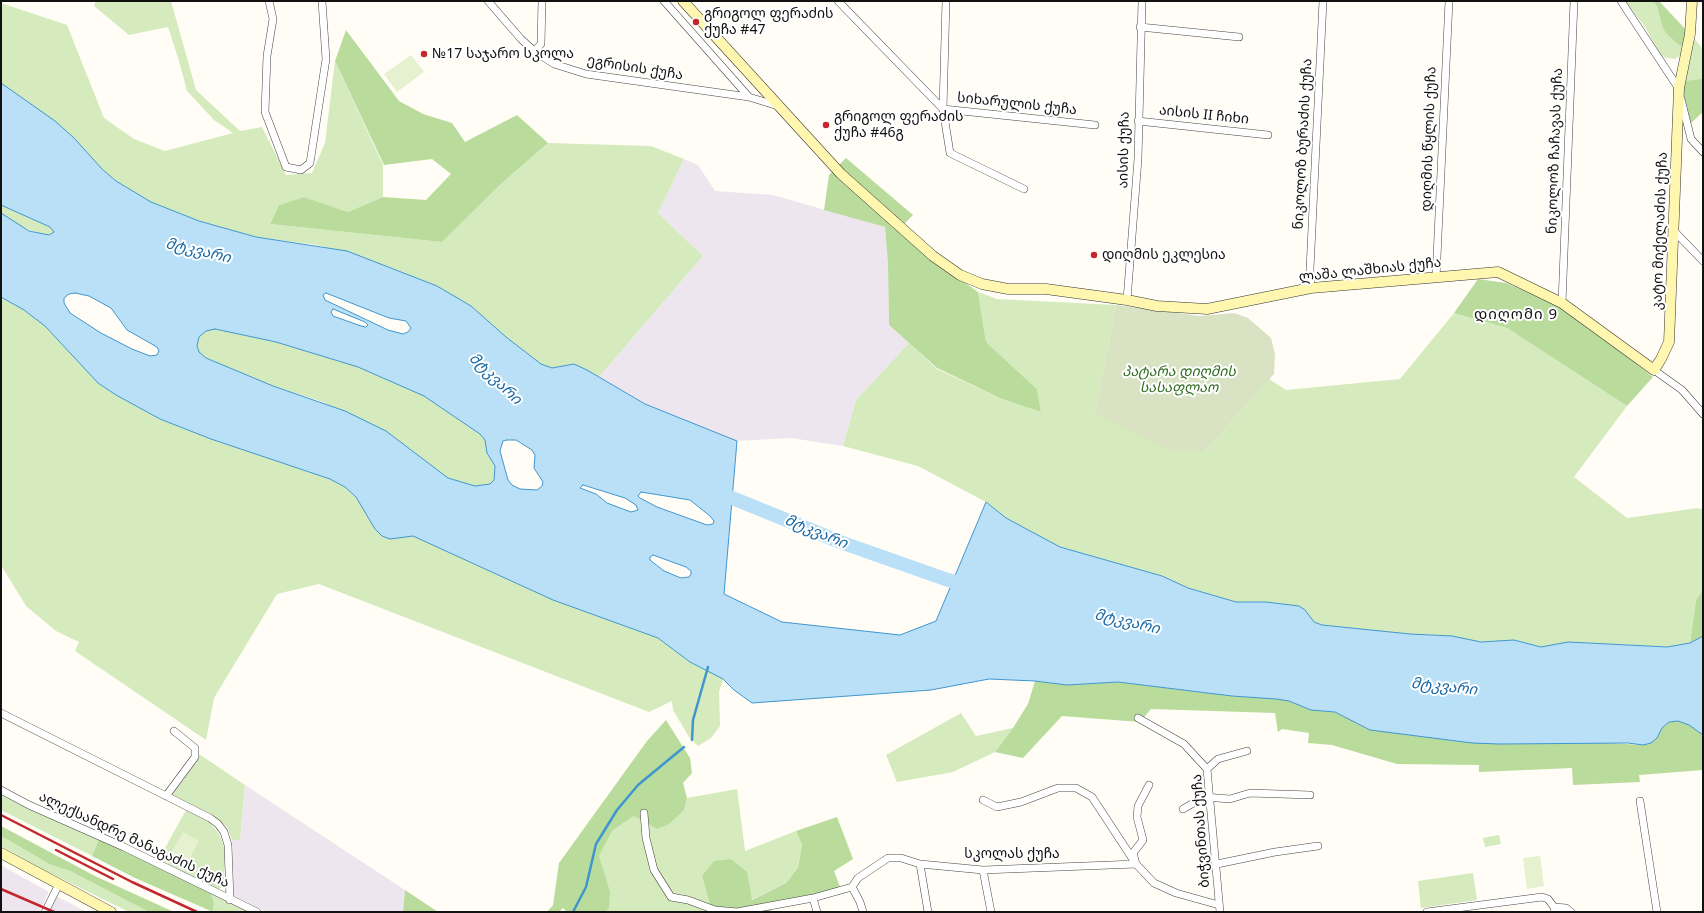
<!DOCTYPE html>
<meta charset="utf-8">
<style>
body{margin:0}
#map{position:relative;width:1704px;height:913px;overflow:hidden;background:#fffdf5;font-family:Georgia,serif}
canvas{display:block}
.frame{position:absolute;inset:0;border:2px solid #111;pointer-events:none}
</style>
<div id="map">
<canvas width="1704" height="913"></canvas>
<div class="frame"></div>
</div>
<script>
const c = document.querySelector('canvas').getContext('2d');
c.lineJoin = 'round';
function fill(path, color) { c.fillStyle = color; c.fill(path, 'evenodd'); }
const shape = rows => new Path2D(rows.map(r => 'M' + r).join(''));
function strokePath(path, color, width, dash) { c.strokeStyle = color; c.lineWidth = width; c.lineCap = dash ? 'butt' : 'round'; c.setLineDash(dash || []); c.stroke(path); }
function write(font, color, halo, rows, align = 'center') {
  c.font = font + ' Georgia,"Noto Sans Georgian",serif'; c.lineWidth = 4; c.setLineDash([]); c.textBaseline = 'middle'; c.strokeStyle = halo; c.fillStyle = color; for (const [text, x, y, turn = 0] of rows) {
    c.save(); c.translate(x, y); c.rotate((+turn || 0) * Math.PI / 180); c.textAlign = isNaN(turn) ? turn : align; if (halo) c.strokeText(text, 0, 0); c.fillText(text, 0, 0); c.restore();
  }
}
fill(shape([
 [684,159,698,165,715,191,773,195,885,227,888,263,889,325,909,343,856,400,843,446,791,438,737,441,645,404,599,377,703,256,658,213],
 [245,785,405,890,403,912,266,912,234,896,232,840,240,840],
 [1,865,49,892,39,912,1,912],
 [56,896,66,901,87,912,48,912]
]), '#eee6ef');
fill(shape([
 [96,1,171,1,196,90,240,131,262,127,286,175,312,173,325,143,335,61,383,165,383,197,348,212,304,197,279,205,270,224,442,242,501,184,548,143,651,146,684,159,658,213,703,256,599,377,574,364,552,368,541,364,506,337,471,306,437,286,375,262,317,245,256,237,199,221,151,202,116,181,26,101,1,83,1,3,67,25,104,118,134,139,165,151,233,133,214,120,187,91,179,61,168,27,129,35,94,6],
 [1625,1,1653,1,1657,6,1662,26,1684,46,1681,55,1675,59,1663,57,1660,54,1645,27],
 [1695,39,1703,50,1703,80,1684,81],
 [1,205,50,227,54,232,49,235,39,233,18,226,1,214],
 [978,292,997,299,1116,305,1095,413,1205,451,1269,379,1286,390,1400,379,1454,313,1507,328,1627,406,1574,477,1627,518,1698,508,1703,510,1703,590,1696,600,1690,643,1667,647,1568,642,1541,647,1514,640,1481,642,1452,636,1410,634,1322,625,1314,622,1305,610,1298,606,1266,602,1236,602,1188,588,1162,576,1060,547,1006,518,986,502,918,466,843,446,856,400,909,343,937,369,1002,399,1041,412,1037,389,986,342],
 [1,297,24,310,45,326,98,383,116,395,160,419,211,439,330,479,345,487,356,497,375,529,382,536,398,538,406,535,413,536,553,600,658,638,690,662,723,679,719,692,720,726,711,738,698,746,689,737,673,710,672,701,649,712,319,584,277,594,214,698,206,740,75,651,79,642,56,631,26,606,1,565],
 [215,329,276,342,358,367,424,396,480,434,485,440,487,453,495,466,494,480,490,484,475,486,448,478,323,402,273,386,206,358,199,352,197,346,199,337,206,331],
 [961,713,976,736,1013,728,995,752,953,772,897,782,886,755],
 [196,752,245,785,240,840,232,840,227,827,213,815,167,792],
 [737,789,745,851,796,831,802,845,798,866,786,883,751,900,749,888,702,876,712,912,606,912,609,908,599,856,613,830,634,816,684,810,687,798],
 [1,794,30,809,99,839,92,856,1,810],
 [186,810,208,821,216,830,221,838,225,850,224,883,222,887,218,889,213,887,159,859],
 [1499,835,1501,844,1485,847,1483,838],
 [1,836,51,865,70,871,149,912,129,912,40,868,1,846],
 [1473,873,1477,900,1421,908,1418,881],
 [211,894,249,912,213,912,214,903]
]), '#d5ebbd');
fill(shape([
 [1653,1,1659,1,1688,32,1684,46,1679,45,1666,33,1662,26,1657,6],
 [346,30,399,101,423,114,452,123,465,142,517,115,548,143,501,184,442,242,270,224,279,205,304,197,348,212,383,197,426,200,451,174,432,159,384,165,335,61],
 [1702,79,1703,112,1691,123,1683,91,1684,81],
 [846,158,913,215,898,230,917,248,978,292,986,342,1037,389,1041,412,1002,399,937,368,889,325,888,264,885,227,824,210,829,175],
 [1478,279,1506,283,1564,308,1653,377,1627,406,1507,328,1454,313],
 [1703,590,1703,636,1690,643,1696,600],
 [1035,681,1067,685,1118,682,1232,696,1276,699,1289,701,1311,710,1335,712,1370,730,1499,744,1608,743,1643,745,1657,738,1662,728,1669,722,1678,721,1689,725,1703,735,1703,770,1639,775,1640,782,1573,785,1572,768,1479,772,1479,765,1397,764,1332,745,1308,743,1309,733,1282,729,1278,732,1275,713,1151,709,1140,722,1062,716,1023,758,995,752,1013,728,1028,704],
 [666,720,690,758,692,773,683,783,687,798,684,810,669,824,657,829,634,816,613,830,599,856,610,892,609,908,606,912,567,912,563,908,559,912,547,912,553,905,559,863,647,741],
 [837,817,853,859,834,871,840,887,815,895,778,902,770,912,712,912,702,876,714,861,731,859,747,872,752,900,786,883,798,867,802,845,796,831],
 [1,826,95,876,174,912,149,912,70,871,51,865,1,836],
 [99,839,211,894,214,903,213,912,135,878,92,856],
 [405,890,438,912,403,912]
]), '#b9dc9c');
fill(shape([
 [1116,305,1200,316,1234,313,1248,318,1271,338,1275,354,1274,374,1205,451,1171,451,1095,413]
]), '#d9e3c4');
fill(shape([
 [411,55,424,72,397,92,384,74],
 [183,832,199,841,185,867,168,858],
 [1540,856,1544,886,1527,889,1523,858]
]), '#e6f2cf');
const water = shape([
 [1,83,55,121,74,138,102,169,116,181,151,202,199,221,256,237,347,251,437,286,471,306,506,337,541,364,552,368,574,364,587,370,645,404,737,441,724,594,782,622,900,635,936,621,986,502,1006,518,1060,547,1162,576,1188,588,1236,602,1266,602,1299,606,1305,610,1314,622,1322,625,1410,634,1452,636,1481,642,1514,640,1541,647,1568,642,1667,647,1690,643,1703,636,1703,735,1689,725,1678,721,1669,722,1662,728,1657,738,1651,743,1643,745,1628,743,1499,744,1472,743,1370,730,1335,712,1311,710,1289,701,1276,699,1232,696,1118,682,1067,685,1035,681,989,679,931,690,752,703,734,690,723,679,690,662,658,638,553,600,413,536,390,539,382,536,375,529,356,497,345,487,330,479,211,439,160,419,116,395,98,383,45,326,24,310,1,297,1,213,29,231,49,235,54,232,50,227,1,205,1,83],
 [75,293,89,296,111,308,127,330,157,347,159,351,157,355,150,356,132,349,101,333,70,313,64,303,64,298,69,294,75,293],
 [326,293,389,318,406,321,411,328,408,332,403,334,388,330,325,300,323,295,326,293],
 [333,309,365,322,368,325,366,327,361,326,333,316,331,312,333,309],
 [215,329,276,342,358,367,424,396,480,434,485,440,487,453,495,466,494,480,490,484,475,486,448,478,386,431,345,411,273,386,206,358,199,352,197,346,199,337,206,331,215,329],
 [507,440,516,440,532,450,535,455,534,468,543,482,542,486,537,490,520,489,512,485,508,480,500,451,503,441,507,440],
 [583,485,625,498,636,505,638,510,631,512,607,503,596,494,580,488,583,485],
 [641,492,690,500,710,516,714,521,713,524,707,525,657,507,640,498,638,496,641,492],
 [653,555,686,567,691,571,691,574,689,577,681,578,664,571,650,560,650,557,653,555]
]);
fill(water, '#b9e0f7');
strokePath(water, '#3f96cf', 1);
strokePath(shape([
 [692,740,693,720,708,667],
 [573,912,586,887,596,844,617,810,638,785,684,747]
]), '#3f96cf', 2.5);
strokePath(shape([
 [715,491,843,543,948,580,971,586]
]), '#b9e0f7', 14);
const street = shape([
 [269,1,273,19,267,56,265,112,286,167,301,170,310,163,326,59,322,1],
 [488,1,521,39,534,51,554,64,586,74,749,97,778,106],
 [664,1,749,97],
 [838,1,943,109,1095,125],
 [946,1,943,109,950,153,1024,189],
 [1621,1,1679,89],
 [1140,27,1239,37],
 [534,51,541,44,542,1],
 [1681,99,1691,139,1703,152],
 [1138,121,1268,135],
 [1675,232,1703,261],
 [1436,278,1449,1],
 [1311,288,1310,269,1323,1],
 [1127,300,1138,159,1142,1],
 [1562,303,1574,1],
 [1654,370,1682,390,1703,414],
 [1,713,210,818,218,824,224,832,228,845,230,900],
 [1138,718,1184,744,1207,769],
 [1,790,29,805,124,847,257,912],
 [166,796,195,757,195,748,174,731],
 [983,800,997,807,1021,802,1058,788,1076,788,1092,797,1136,864,1154,883,1176,893,1219,905],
 [1640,801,1657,912],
 [1183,809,1204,797,1230,799,1250,793,1310,795],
 [644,813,646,838,654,870,671,897,688,900,715,910,737,912,813,898,852,887,858,878,888,858,901,858,920,864,983,870,1136,864,1133,853,1143,840,1137,817,1138,806,1149,785],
 [920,864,928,912],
 [1217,864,1275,852,1318,846],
 [983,870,991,912],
 [852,887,860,902,863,912],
 [813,898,817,912],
 [1554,907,1566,908,1571,912],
 [45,912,59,884],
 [1220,912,1207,769,1218,759,1247,751],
 [1427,912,1542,897,1548,899,1554,907,1555,912]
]);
const secondary = shape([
 [683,1,841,174,933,256,960,275,982,284,1008,289,1046,289,1127,300,1157,306,1207,309,1311,288,1498,272,1562,303,1654,370,1661,359,1669,342,1679,88,1690,34,1692,1],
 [1,853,111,912]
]);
strokePath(street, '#444', 8);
strokePath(secondary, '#333', 11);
strokePath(street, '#fff', 7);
strokePath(secondary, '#fff6b0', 10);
strokePath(shape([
 [1,815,132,882,197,912],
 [56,850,113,879],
 [1,889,54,912]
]), '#c4262e', 2.5);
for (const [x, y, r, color] of [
 [696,22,4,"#c4262e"],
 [424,54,4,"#c4262e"],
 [826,125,4,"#c4262e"],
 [1094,255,4,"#c4262e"]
]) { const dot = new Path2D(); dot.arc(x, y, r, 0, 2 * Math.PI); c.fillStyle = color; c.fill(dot); strokePath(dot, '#fff', 1.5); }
write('14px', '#111', '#fff', [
 ["გრიგოლ ფერაძის",704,14],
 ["ქუჩა #47",704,30],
 ["№17 საჯარო სკოლა",432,54],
 ["გრიგოლ ფერაძის",834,117],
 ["ქუჩა #46გ",834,133],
 ["დიღმის ეკლესია",1102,255]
], 'left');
write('14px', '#111', '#fff', [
 ["ეგრისის ქუჩა",635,68,9],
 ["სიხარულის ქუჩა",1017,104,6],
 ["აისის II ჩიხი",1204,115,6],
 ["დიღმის წყლის ქუჩა",1429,139,-88],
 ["ნიკოლოზ ბურაძის ქუჩა",1303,144,-87],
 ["აისის ქუჩა",1124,150,-89],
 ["ნიკოლოზ ჩაჩავას ქუჩა",1555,151,-88],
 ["კატო მიქელაძის ქუჩა",1660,231,-88],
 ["ლაშა ლაშხიას ქუჩა",1370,270,-6],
 ["ბიჭვინთას ქუჩა",1201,831,-94],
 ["ალექსანდრე მანაგაძის ქუჩა",134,840,25],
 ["სკოლას ქუჩა",1012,854]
]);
write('italic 14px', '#2f6b1f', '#fff', [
 ["პატარა დიღმის",1179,372],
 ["სასაფლაო",1179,388]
]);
write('italic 15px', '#1768a6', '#fff', [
 ["მტკვარი",198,251,13],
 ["მტკვარი",495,379,44],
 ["მტკვარი",816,532,22],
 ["მტკვარი",1127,622,13],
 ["მტკვარი",1444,687,6]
]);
c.letterSpacing = '1px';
write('15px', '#111', '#fff', [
 ["დიღომი 9",1516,315]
]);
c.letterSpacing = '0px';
</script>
